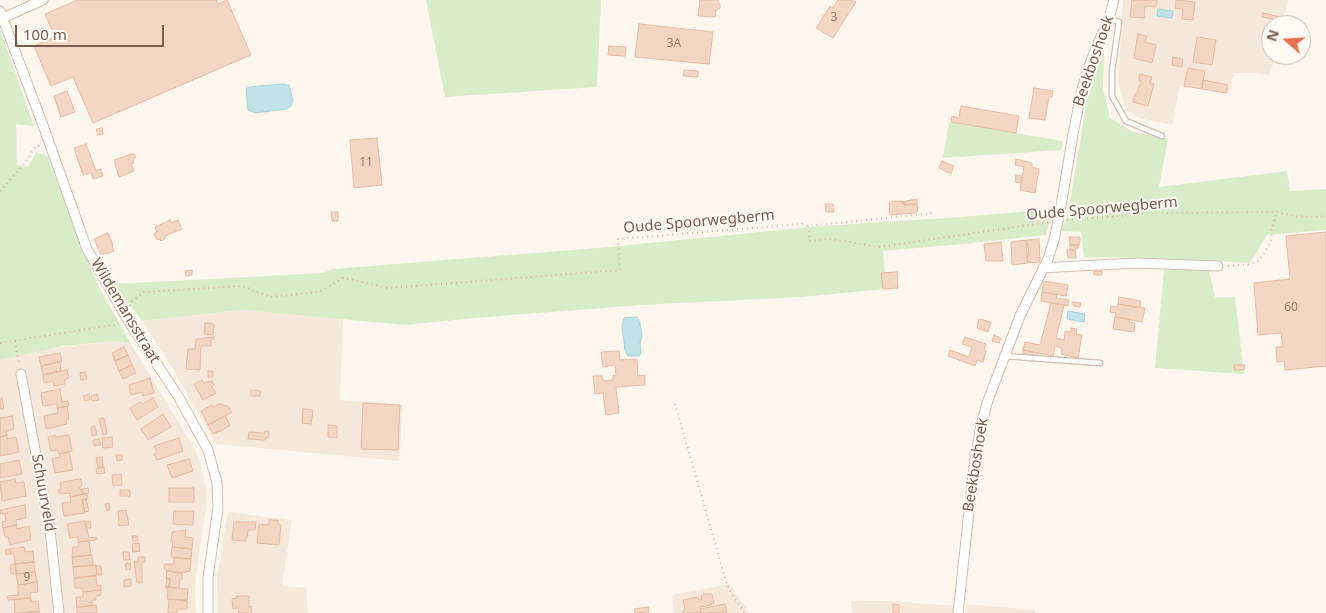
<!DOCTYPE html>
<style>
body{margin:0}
#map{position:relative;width:1326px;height:613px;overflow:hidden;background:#fdf6ec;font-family:"Noto Sans",sans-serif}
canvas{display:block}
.north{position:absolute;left:1261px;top:15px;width:50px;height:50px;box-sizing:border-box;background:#fffaf3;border:1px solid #cabbb1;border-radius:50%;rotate:289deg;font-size:14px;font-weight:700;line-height:20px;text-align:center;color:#7a5c4d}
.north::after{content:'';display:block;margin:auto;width:18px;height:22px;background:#e76f51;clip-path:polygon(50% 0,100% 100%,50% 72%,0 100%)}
.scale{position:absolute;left:15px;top:25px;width:149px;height:22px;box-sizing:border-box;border:2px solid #7a5c4d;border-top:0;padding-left:6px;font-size:15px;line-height:18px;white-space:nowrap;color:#7a5c4d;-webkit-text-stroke:4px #fffaf3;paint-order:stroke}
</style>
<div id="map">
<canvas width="1326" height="613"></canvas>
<div class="north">N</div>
<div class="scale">100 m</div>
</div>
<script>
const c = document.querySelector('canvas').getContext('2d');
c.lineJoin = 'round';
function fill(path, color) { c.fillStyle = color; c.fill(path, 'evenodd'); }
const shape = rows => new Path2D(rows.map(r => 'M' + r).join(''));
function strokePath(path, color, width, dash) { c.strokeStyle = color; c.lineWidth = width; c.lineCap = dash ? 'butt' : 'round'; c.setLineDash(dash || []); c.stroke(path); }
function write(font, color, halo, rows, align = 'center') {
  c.font = font + ' "Noto Sans",sans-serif'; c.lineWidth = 4; c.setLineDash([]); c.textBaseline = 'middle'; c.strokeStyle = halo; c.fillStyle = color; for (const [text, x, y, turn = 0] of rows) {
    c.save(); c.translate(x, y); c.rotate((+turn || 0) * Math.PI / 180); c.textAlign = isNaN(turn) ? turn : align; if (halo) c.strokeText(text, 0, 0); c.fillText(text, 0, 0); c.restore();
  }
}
fill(shape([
 [1123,0,1288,0,1282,25,1271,25,1271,55,1275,55,1270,75,1253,73,1234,73,1229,94,1180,85,1172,125,1139,118,1126,110,1118,82],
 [242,310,343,319,340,400,403,405,399,461,216,444,171,366,142,321],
 [115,341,131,344,196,451,202,469,206,488,206,507,196,576,195,591,196,613,0,613,0,360,51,348],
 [228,512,292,520,282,586,306,588,308,613,218,613,217,576],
 [730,584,741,601,749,611,747,613,674,613,672,595],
 [851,601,891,601,955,606,954,613,852,613],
 [967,604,1035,610,1035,613,966,613]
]), '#f5e8da');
fill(shape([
 [426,0,601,0,597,87,445,97],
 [0,29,34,126,16,124,17,165,28,167,36,152,47,156,99,287,131,344,115,341,63,346,0,360],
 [1104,49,1103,88,1110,118,1133,132,1168,139,1159,187,1287,171,1290,191,1326,189,1326,230,1267,235,1250,263,1157,258,1084,257,1081,232,1061,231,1068,214,1088,94],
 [949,122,1063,141,1061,150,943,158],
 [1053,209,1046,235,962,244,883,251,886,289,802,297,642,305,474,318,406,325,242,310,142,321,114,284,323,273,333,269,609,247,821,226,961,217],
 [1164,270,1209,270,1215,297,1235,297,1244,374,1155,368]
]), '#d8ecc9');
const water = shape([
 [1158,9,1173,11,1172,18,1157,16,1158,9],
 [283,84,289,85,293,101,291,106,287,109,255,113,248,110,246,89,249,87,283,84],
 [1068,311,1085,314,1084,322,1067,319,1068,311],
 [637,317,640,323,642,337,640,342,641,353,639,356,628,356,625,351,622,326,624,318,637,317]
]);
fill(water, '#bfe3e8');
strokePath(water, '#a5d3da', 1);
const building = shape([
 [77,0,216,0,218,4,227,0,251,55,93,123,73,77,51,86,34,46,55,37,45,14,77,0],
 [700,0,717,0,720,5,720,8,716,10,715,17,698,16,700,0],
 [838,0,852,0,856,2,833,38,816,28,830,6,833,8,838,0],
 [1132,0,1157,0,1156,7,1145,6,1144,18,1130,17,1132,0],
 [1176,0,1195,2,1193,20,1182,19,1183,9,1175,8,1176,0],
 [1263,13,1280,17,1279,20,1262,17,1263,13],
 [639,24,713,32,709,64,635,57,639,24],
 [1138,34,1147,36,1145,42,1156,45,1152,63,1134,58,1138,34],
 [1197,37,1216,40,1212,65,1193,62,1197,37],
 [609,46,626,47,625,56,608,55,609,46],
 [1173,57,1183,59,1182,67,1172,65,1173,57],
 [1188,68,1205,71,1202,89,1184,86,1188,68],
 [684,70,698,71,698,77,683,76,684,70],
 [1140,74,1152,77,1150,83,1154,84,1148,106,1133,102,1135,94,1137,94,1141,81,1139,81,1140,74],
 [1203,80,1228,85,1226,93,1202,89,1203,80],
 [1034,88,1053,91,1052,97,1049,97,1045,120,1029,118,1034,88],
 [67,91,75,112,61,117,54,96,67,91],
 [961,106,1019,116,1016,133,951,122,952,116,959,118,961,106],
 [102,128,103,134,98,135,96,129,102,128],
 [377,138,382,185,354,188,350,140,377,138],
 [86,144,96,171,101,169,103,176,93,179,91,173,83,175,74,148,86,144],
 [132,154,134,154,136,157,133,159,134,163,131,164,134,171,119,177,114,160,132,154],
 [1016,159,1032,163,1032,167,1039,169,1035,193,1020,190,1024,167,1015,165,1016,159],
 [942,161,954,166,951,174,939,168,942,161],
 [1016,175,1022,176,1021,183,1015,182,1016,175],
 [917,199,917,204,904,205,904,202,901,202,917,199],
 [901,201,904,202,904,205,917,204,918,211,915,213,890,215,889,202,901,201],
 [825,204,833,204,834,212,826,212,825,204],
 [331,212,338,212,338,221,332,221,331,212],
 [170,220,171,223,178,220,182,229,165,236,165,239,161,241,160,239,157,240,154,234,157,232,155,227,170,220],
 [1326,232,1326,366,1285,370,1284,361,1277,362,1276,347,1283,347,1281,333,1258,335,1254,283,1290,279,1286,236,1326,232],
 [108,233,113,245,112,245,114,251,106,254,105,253,101,255,94,239,108,233],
 [1069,237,1080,237,1080,243,1079,243,1079,245,1070,245,1069,237],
 [1039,239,1040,262,1028,263,1027,256,1029,256,1027,240,1039,239],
 [1026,240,1028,263,1012,265,1011,242,1026,240],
 [1001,242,1003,261,986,261,984,244,1001,242],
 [1070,245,1079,245,1078,248,1076,248,1075,250,1070,250,1070,245],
 [1067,250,1075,250,1076,258,1068,258,1067,250],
 [192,270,192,275,186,276,185,271,192,270],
 [1094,271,1102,271,1102,275,1094,275,1094,271],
 [897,272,898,288,883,289,881,273,897,272],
 [1044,281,1068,285,1066,296,1042,292,1044,281],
 [1042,292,1057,295,1056,298,1069,300,1068,306,1041,301,1042,292],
 [1119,297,1141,301,1140,308,1118,304,1119,297],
 [1073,302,1081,303,1080,307,1073,306,1073,302],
 [1051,303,1064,305,1056,338,1064,340,1065,331,1071,332,1071,328,1077,329,1076,334,1082,335,1078,358,1061,354,1062,348,1055,346,1053,356,1023,350,1025,342,1040,345,1051,303],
 [1118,304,1145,308,1142,322,1115,317,1116,313,1110,312,1111,306,1117,307,1118,304],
 [1115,317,1129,319,1129,322,1135,323,1134,332,1113,329,1115,317],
 [979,319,991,322,988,332,977,328,979,319],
 [205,323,214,324,213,335,204,334,205,323],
 [994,335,1001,338,999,343,992,341,994,335],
 [214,337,214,339,211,339,211,346,201,346,200,370,186,369,188,349,195,349,196,339,214,337],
 [965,337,986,344,984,350,986,351,983,362,977,360,975,366,948,356,950,350,969,357,972,347,962,344,965,337],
 [124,347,128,355,115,361,112,353,124,347],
 [1023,350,1039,353,1038,355,1036,356,1023,354,1023,350],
 [619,351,620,360,637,359,638,376,645,375,645,385,616,387,619,413,606,415,603,393,595,394,593,376,602,376,603,381,613,380,613,376,616,375,615,365,603,367,601,352,619,351],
 [60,353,62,361,41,366,39,357,60,353],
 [128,355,132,365,119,371,115,361,128,355],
 [60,362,61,371,43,375,41,366,60,362],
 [132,365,136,373,123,379,119,371,132,365],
 [1234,365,1245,365,1244,370,1234,370,1234,365],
 [65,370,67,370,69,378,64,380,65,384,54,386,53,381,44,383,43,375,65,370],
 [208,371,213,371,213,377,208,377,208,371],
 [85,372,87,379,81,380,80,373,85,372],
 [150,378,154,393,143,396,142,392,131,395,129,385,150,378],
 [202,380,204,383,209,381,210,382,212,381,214,385,212,387,216,393,203,400,194,384,202,380],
 [60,389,62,402,68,401,69,406,57,408,57,404,43,406,41,393,60,389],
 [251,390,261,391,260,396,251,396,251,390],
 [89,394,90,400,85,401,83,396,89,394],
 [97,394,99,400,92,401,91,396,97,394],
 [2,398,4,409,0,409,0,399,2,398],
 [153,398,158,407,137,420,130,408,140,402,142,404,153,398],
 [363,403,400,405,398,450,361,449,363,403],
 [219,404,228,406,232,412,208,425,201,411,212,405,213,407,219,404],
 [67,406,69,419,66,420,67,424,46,429,44,416,58,413,57,408,67,406],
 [303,409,313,410,311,424,302,423,303,409],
 [163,414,171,427,148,440,141,429,163,414],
 [12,416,14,429,6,431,7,435,0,437,0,418,12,416],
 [225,416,230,425,220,432,219,431,213,434,208,425,225,416],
 [104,418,107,434,103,435,99,419,104,418],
 [328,425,337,426,337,438,328,437,328,425],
 [95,426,97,435,92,436,91,427,95,426],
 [265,431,269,431,268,438,265,438,265,440,248,439,249,432,265,433,265,431],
 [7,435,7,439,16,437,19,452,0,456,0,437,7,435],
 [55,435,55,437,69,435,72,451,59,454,58,450,51,451,48,437,55,435],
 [112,437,113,447,103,448,102,438,112,437],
 [179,438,183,451,157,460,154,454,157,453,154,446,179,438],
 [99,439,101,445,94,446,93,440,99,439],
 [69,452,73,470,55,473,52,459,60,457,59,454,69,452],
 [116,455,122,455,122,460,117,461,116,455],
 [102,457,103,467,98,467,96,458,102,457],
 [189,459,193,471,172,478,167,465,189,459],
 [19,460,22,474,0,478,0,464,19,460],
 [104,467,105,473,97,474,96,469,104,467],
 [121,474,122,485,113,486,112,475,121,474],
 [15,479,16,483,24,482,26,496,2,501,0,482,15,479],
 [78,479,81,479,82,485,80,486,80,489,82,489,83,494,70,497,70,493,59,494,58,490,61,489,60,483,78,479],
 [88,488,89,493,83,494,82,489,88,488],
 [169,488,194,488,194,502,169,502,169,488],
 [120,490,130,490,130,496,120,496,120,490],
 [83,494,87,494,88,499,82,500,85,513,64,516,62,503,71,502,70,497,83,494],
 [86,499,89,511,85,512,82,500,86,499],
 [109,503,110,510,107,511,105,504,109,503],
 [25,505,26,518,16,520,17,525,3,528,2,522,6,521,5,514,8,513,1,514,0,510,25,505],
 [126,510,129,525,119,526,118,511,126,510],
 [174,511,194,511,193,525,173,524,174,511],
 [269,520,278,520,278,525,281,525,279,545,257,543,259,524,269,525,269,520],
 [85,521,89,538,96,537,96,540,78,542,78,537,70,538,67,524,85,521],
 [90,521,91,528,87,528,85,522,90,521],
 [234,522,256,522,255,530,248,530,247,538,246,538,246,541,232,540,234,522],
 [16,525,17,529,29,526,31,540,10,545,8,537,5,537,3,528,16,525],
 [186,530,185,537,193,538,192,549,172,547,173,542,171,542,172,532,186,530],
 [132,536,137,536,138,541,133,541,132,536],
 [89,540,91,555,72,557,73,547,77,547,79,545,78,542,89,540],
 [139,543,140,551,133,552,132,544,139,543],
 [24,547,25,552,33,551,34,562,15,564,14,554,11,554,10,549,24,547],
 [172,547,192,549,191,559,171,557,172,547],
 [10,549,11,554,6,555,5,550,10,549],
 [123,552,129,552,130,560,124,560,123,552],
 [92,555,93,565,73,567,72,557,92,555],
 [138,557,145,557,145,562,142,562,142,583,137,583,134,561,138,562,138,557],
 [174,558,191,559,190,571,182,573,167,571,164,568,165,564,174,564,174,558],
 [34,562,35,572,16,574,15,564,34,562],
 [130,563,131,569,126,570,125,564,130,563],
 [15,564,17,574,11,574,10,565,15,564],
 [96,565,97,575,74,578,73,567,96,565],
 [96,566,101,566,102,575,97,575,96,566],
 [167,571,182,573,182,579,180,579,179,588,169,587,170,579,166,578,167,571],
 [35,572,37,582,18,585,16,574,35,572],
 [96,576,97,586,101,585,101,590,83,592,83,588,75,588,74,578,96,576],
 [167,578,170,579,169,587,166,587,167,578],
 [131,579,131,586,124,587,124,580,131,579],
 [37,582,38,592,30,593,30,598,8,600,7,596,18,595,18,585,37,582],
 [166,587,188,589,187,600,167,599,168,589,166,589,166,587],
 [101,590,101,595,96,596,96,600,92,600,92,606,77,607,76,597,83,597,83,592,101,590],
 [704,594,712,594,714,603,711,604,711,605,700,607,701,613,683,613,683,611,685,610,683,600,698,597,699,600,702,599,701,596,704,594],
 [237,596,249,596,249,607,251,606,252,613,239,613,238,608,233,609,232,599,237,598,237,596],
 [30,598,32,602,38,601,39,611,15,613,14,600,30,598],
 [169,599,187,601,187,609,177,609,177,613,168,613,169,599],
 [725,604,727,612,701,613,700,609,725,604],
 [893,604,899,605,899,613,893,613,893,604],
 [96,605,97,613,77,613,77,607,96,605],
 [648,607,649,612,635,613,634,609,648,607],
 [39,611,40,613,21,613,39,611]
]);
fill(building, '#f3d5c3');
strokePath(building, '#e6bba3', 1);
const lane = shape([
 [1109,18,1119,22,1112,71,1112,96,1126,121,1162,136],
 [1005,356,1100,363]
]);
const street = shape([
 [0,11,44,128,87,249,129,322,178,396,208,450,217,483,218,508,208,577,208,613],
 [3,18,43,0],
 [1043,268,1059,267,1137,263,1218,266],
 [21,374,50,530,59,613],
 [958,613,974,466,980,430,987,403,1020,316,1048,259,1054,240,1061,206,1073,134,1082,89,1092,58,1109,18,1114,0]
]);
strokePath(lane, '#d1beb0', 7);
strokePath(street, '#d1beb0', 11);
strokePath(shape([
 [0,191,25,163,36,146,40,146],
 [1067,220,1156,213,1277,212,1294,216,1308,217,1326,216],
 [808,226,810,241,831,239,879,247,1050,222],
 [1228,266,1250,264,1258,261,1264,254,1271,241,1272,227,1277,212],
 [130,306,131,302,144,292,242,286,270,297,319,292,343,278,389,288,620,270,618,239,802,224,808,226,933,213],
 [15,341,19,364],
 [0,343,119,324],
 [675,404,727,585,732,595,745,613]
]), '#d9b8a5', 2, [1, 4]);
strokePath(lane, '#fff', 4.5);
strokePath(street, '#fff', 9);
write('12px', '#987a6a', null, [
 ["3",834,18],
 ["3A",674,44],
 ["11",366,163],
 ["60",1291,308],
 ["9",27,578]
]);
write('15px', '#7a5c4d', '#fffaf3', [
 ["Beekboshoek",1094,61,-71],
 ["Oude Spoorwegberm",1102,209,-5],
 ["Oude Spoorwegberm",699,222,-5],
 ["Wildemansstraat",125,311,59],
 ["Beekboshoek",976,465,-81],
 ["Schuurveld",43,493,80]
]);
</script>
